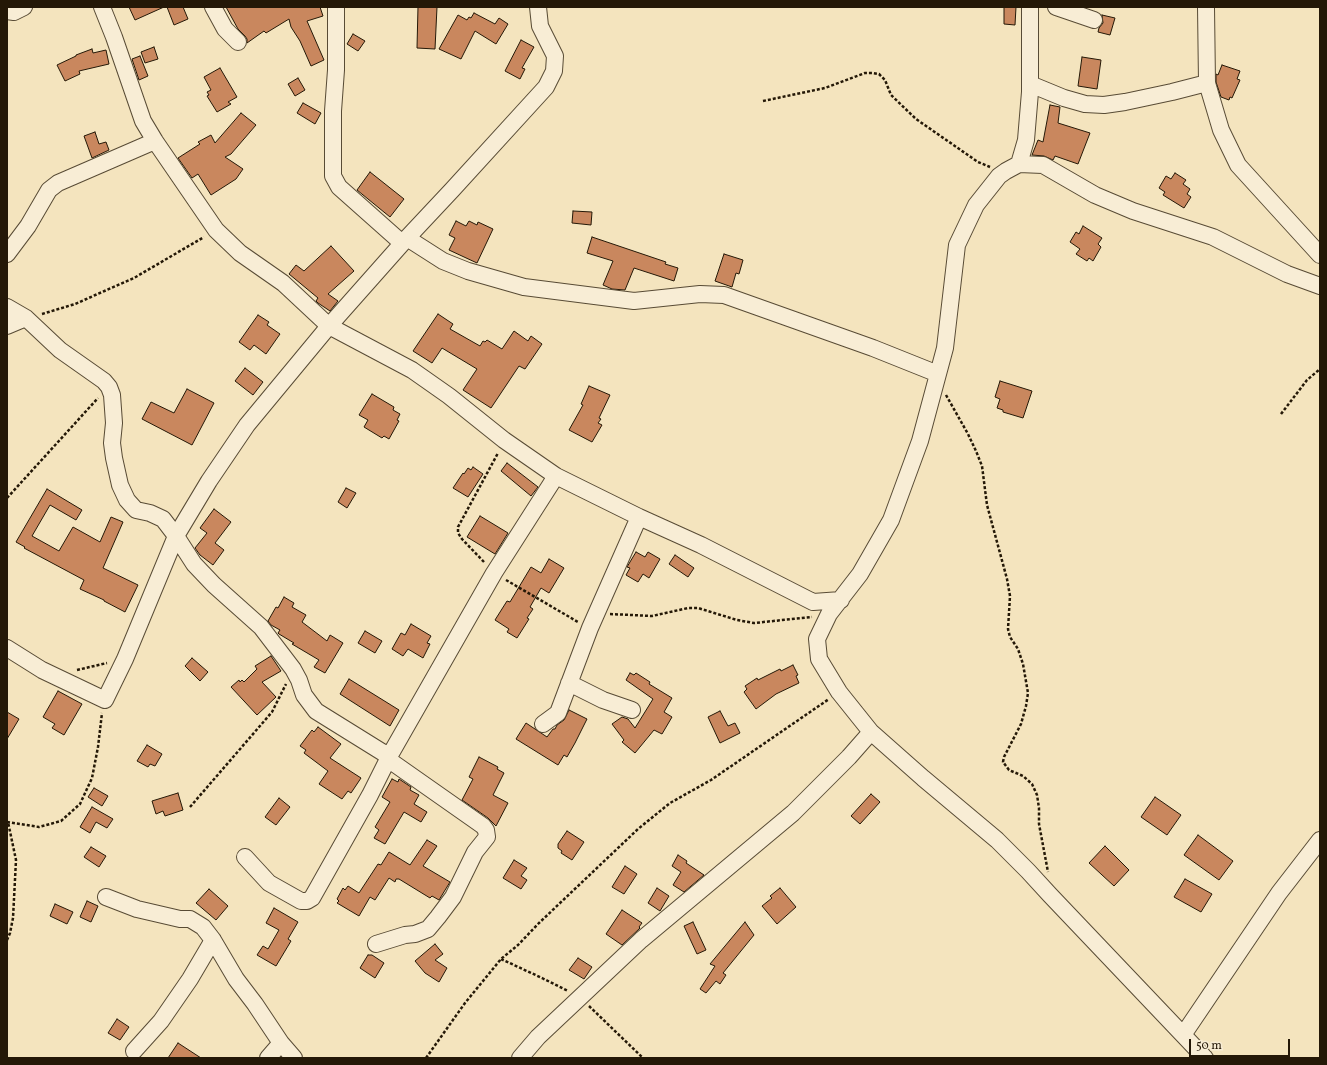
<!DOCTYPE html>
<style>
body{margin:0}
#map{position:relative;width:1327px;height:1065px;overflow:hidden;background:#f4e4be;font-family:Vollkorn,serif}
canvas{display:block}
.frame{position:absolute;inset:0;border:8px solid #241807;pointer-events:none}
.scale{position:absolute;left:1189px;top:1039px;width:101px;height:18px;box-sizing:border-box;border:2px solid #241807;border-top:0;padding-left:5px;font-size:12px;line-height:14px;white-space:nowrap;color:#241807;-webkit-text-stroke:3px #f8edd5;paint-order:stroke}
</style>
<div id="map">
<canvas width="1327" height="1065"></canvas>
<div class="frame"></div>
<div class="scale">50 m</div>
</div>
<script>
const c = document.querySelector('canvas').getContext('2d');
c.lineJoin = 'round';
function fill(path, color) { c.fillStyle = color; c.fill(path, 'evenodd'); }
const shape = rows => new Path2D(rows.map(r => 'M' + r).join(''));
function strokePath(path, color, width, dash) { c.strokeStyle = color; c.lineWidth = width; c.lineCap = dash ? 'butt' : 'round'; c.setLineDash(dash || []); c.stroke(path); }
const building = shape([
 [129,7,164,7,135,20,129,7],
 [167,7,183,7,188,19,174,25,167,7],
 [226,7,320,7,323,16,307,21,324,60,311,66,300,41,291,27,289,19,266,33,264,31,247,43,247,39,245,36,238,29,226,7],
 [418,7,437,7,435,49,417,48,418,7],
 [1004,7,1016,7,1015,25,1004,24,1004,7],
 [474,13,495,24,499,18,508,24,496,44,475,31,461,59,439,49,458,15,467,20,469,17,471,18,474,13],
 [1102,15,1115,18,1110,35,1098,32,1099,28,1103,23,1102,15],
 [353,34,365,41,358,51,347,44,353,34],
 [521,40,534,47,522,68,525,69,520,79,505,71,521,40],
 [154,47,158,59,145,63,141,52,154,47],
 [92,49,93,53,106,50,109,64,79,71,80,74,65,81,57,65,76,56,76,55,92,49],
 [140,56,148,76,139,80,132,59,140,56],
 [1082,57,1101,60,1097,89,1078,86,1082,57],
 [1222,65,1240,71,1237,79,1240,80,1232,98,1230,97,1229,100,1221,97,1216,82,1216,74,1218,75,1222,65],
 [220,68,237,97,228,102,231,104,217,112,207,96,209,95,207,92,211,90,204,77,220,68],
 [298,78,305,90,295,96,288,84,298,78],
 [303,103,321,113,315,124,297,113,303,103],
 [1050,105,1060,107,1058,123,1090,133,1078,164,1055,156,1053,160,1044,156,1032,155,1038,140,1043,142,1050,105],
 [241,113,256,125,231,154,225,157,243,169,236,179,211,195,198,174,192,178,178,158,200,144,198,142,211,135,215,143,241,113],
 [95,132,99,144,106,142,109,150,92,158,84,136,95,132],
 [370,172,404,199,390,217,357,190,370,172],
 [1175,173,1186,180,1183,184,1190,189,1187,194,1191,197,1184,208,1163,195,1165,192,1159,188,1166,176,1171,179,1175,173],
 [573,211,592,212,591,225,572,223,573,211],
 [456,221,466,226,469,221,477,225,478,222,493,229,477,263,449,250,455,238,449,235,456,221],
 [1083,226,1102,238,1098,244,1101,247,1093,261,1089,258,1087,261,1076,254,1080,249,1070,242,1076,232,1079,234,1083,226],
 [592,237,666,262,665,264,678,268,674,281,634,268,625,290,612,289,603,285,613,261,587,253,592,237],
 [331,246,354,271,328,294,338,301,330,311,318,303,316,301,318,298,289,274,296,265,304,271,331,246],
 [724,254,743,260,739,274,736,273,732,287,715,281,724,254],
 [438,314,453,324,450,329,480,346,483,341,485,342,487,340,502,349,514,331,528,341,531,336,542,344,525,369,519,366,491,408,463,390,477,369,442,348,432,363,413,351,438,314],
 [258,315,269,322,267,325,280,334,266,354,254,345,250,350,239,342,258,315],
 [245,368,263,382,253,395,235,381,245,368],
 [1000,381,1032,391,1023,418,1003,412,1003,410,997,408,1000,399,995,397,1000,381],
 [589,386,610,395,599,418,601,419,598,423,602,425,592,442,569,430,583,405,581,404,589,386],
 [187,389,214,403,192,445,142,419,151,402,174,413,187,389],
 [372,394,394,407,393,410,400,414,397,420,399,421,389,439,384,436,382,438,364,427,368,420,359,415,372,394],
 [507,463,538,487,531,496,501,471,507,463],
 [473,467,483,474,468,497,453,488,463,473,464,474,468,468,471,470,473,467],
 [346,488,356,493,347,508,338,502,346,488],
 [47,489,82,510,76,520,50,505,32,536,59,551,73,527,100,542,111,517,123,522,103,568,138,585,125,612,104,601,104,600,80,589,84,580,24,548,25,547,16,542,47,489],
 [214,509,231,522,215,543,224,550,213,565,200,555,195,548,207,533,200,528,214,509],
 [480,516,508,533,495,554,467,537,480,516],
 [636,552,645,557,648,552,660,559,649,578,643,574,638,582,626,575,630,568,627,567,636,552],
 [675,555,694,568,688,577,669,564,675,555],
 [549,559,564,568,549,593,541,588,530,607,533,609,527,618,529,619,517,638,507,632,509,629,495,620,507,601,510,602,531,567,541,573,549,559],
 [284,597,294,603,292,607,306,615,302,622,327,641,330,635,343,643,325,673,314,667,319,660,292,644,294,643,279,634,278,633,280,630,271,625,268,621,276,607,278,608,284,597],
 [411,624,431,636,427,643,430,644,423,658,408,649,403,656,392,649,401,633,405,635,411,624],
 [365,631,382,641,375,653,358,643,365,631],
 [271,656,281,671,262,682,276,697,257,715,231,687,239,680,240,682,242,680,244,682,257,669,255,666,271,656],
 [192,658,208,672,200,681,185,666,192,658],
 [793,665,798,675,796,676,799,683,776,694,756,709,744,692,747,689,745,686,757,678,758,680,780,669,781,671,793,665],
 [630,673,634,675,636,673,650,682,649,684,672,698,664,712,672,717,662,734,654,730,635,753,622,742,624,740,612,724,622,717,628,719,635,728,653,699,626,680,630,673],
 [349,679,399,710,390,726,340,694,349,679],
 [58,691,82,704,64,735,52,728,55,724,43,717,58,691],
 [569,710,587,719,575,743,567,757,564,755,558,765,516,739,526,723,547,737,553,729,555,729,557,725,564,720,569,710],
 [720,711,728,726,735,723,740,733,720,743,708,717,720,711],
 [7,712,19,719,7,739,7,712],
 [318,727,341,744,330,758,361,778,351,793,348,791,342,799,319,784,328,771,304,753,306,750,300,746,312,730,314,732,318,727],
 [147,745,162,754,155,766,150,764,148,767,137,761,147,745],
 [479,757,498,767,497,769,504,773,493,795,508,803,496,826,488,818,462,800,473,779,469,777,479,757],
 [392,779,398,782,399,779,411,787,410,790,419,795,414,804,427,812,421,822,404,812,385,844,374,838,379,830,375,827,390,802,382,797,392,779],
 [94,788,108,796,102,806,88,797,94,788],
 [178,793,183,810,165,816,163,811,156,814,152,801,178,793],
 [871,794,880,802,860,824,851,816,871,794],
 [1155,797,1181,815,1167,835,1141,817,1155,797],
 [279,798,290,807,276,825,265,817,279,798],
 [92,807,113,819,107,828,96,822,90,833,80,827,92,807],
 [567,831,584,842,572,860,561,853,562,851,558,848,558,844,567,831],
 [1198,835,1233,861,1219,880,1184,855,1198,835],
 [427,840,437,846,423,866,450,882,439,900,432,896,430,898,399,879,396,879,395,882,389,878,375,900,370,897,359,916,337,903,339,901,337,899,343,888,345,890,348,886,359,893,378,864,381,865,389,852,410,865,427,840],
 [1105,846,1129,870,1114,886,1089,863,1105,846],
 [91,847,106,856,99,867,84,857,91,847],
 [678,855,687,861,686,863,704,875,684,892,673,885,681,872,672,866,678,855],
 [514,860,527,868,521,876,527,880,521,889,503,878,514,860],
 [625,866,637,874,624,894,612,887,625,866],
 [1185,879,1212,894,1201,912,1174,897,1185,879],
 [657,888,669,896,660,911,648,903,657,888],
 [780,888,796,907,777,924,762,906,772,898,770,896,780,888],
 [209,889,228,906,216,920,196,903,209,889],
 [87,901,98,906,91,922,80,917,87,901],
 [55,904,73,912,67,924,50,916,55,904],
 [274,908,298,922,288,939,291,941,276,966,257,955,263,946,268,949,279,930,266,923,274,908],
 [622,910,642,923,639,927,640,928,622,945,606,934,622,910],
 [693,922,706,950,697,954,684,926,693,922],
 [745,922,754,935,723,973,726,975,720,984,716,981,706,993,700,989,715,966,710,964,745,922],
 [435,944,443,954,435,960,447,968,439,982,425,973,415,961,435,944],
 [368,955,372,955,384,963,375,978,360,968,368,955],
 [578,958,592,967,584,979,569,970,578,958],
 [117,1019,129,1027,120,1040,108,1033,117,1019],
 [178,1043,201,1058,168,1058,178,1043]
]);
fill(building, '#c9875e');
strokePath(building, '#241807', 1);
const street = shape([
 [102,7,114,37,143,121,155,141,216,230,240,253,283,283,329,326,412,370,449,396,504,440,556,476,639,517,701,545,813,602,841,600],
 [213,7,225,29,238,42],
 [336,7,336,70,333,111,333,176,339,187,402,243],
 [1056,7,1094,20],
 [1206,7,1207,83,1221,130,1238,165,1320,255],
 [7,11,14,12,24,7],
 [1030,84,1064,98,1085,104,1104,105,1125,102,1172,92,1207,83],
 [1019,164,1026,140,1030,92,1030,7],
 [407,238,443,261,468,271,524,287,634,301,700,294,724,295,873,348,938,374],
 [7,254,28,226,49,190,58,183,155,141],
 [7,307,26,318,60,350,104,381,109,387,112,395,114,423,112,443,114,458,120,485,127,500,136,510,150,513,163,519,176,536,194,564,214,585,261,627,293,669,299,680,304,695,316,711,382,752,390,755],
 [7,326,26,318],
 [7,648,42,670,105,700,125,659,176,536,209,481,247,425,329,326,407,238,452,190,546,87,554,71,555,56,540,26,538,7],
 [569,683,603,700,632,710],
 [543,724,558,713,590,628,639,517],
 [245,857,269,883,301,901,307,901,312,898,370,795,390,755,494,573,556,476],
 [106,897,137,909,180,919,190,919,203,927,213,940,236,979,255,1004,281,1043,294,1058],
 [376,944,405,935,415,934,428,929,438,917,453,897,475,852,487,837,486,830,483,826,389,760],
 [1183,1035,1279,893,1320,840],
 [134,1051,161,1021,190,979,213,940],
 [268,1058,281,1043],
 [520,1058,538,1037,641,940,793,813,849,757,871,732],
 [1205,1058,1050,895,1028,871,997,840,923,778,871,732,839,692,819,659,817,639,829,614,860,574,891,520,920,441,945,348,957,245,976,205,999,176,1006,171,1019,164,1043,165,1095,195,1133,211,1213,237,1287,274,1320,286]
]);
strokePath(street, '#584b35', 18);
strokePath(shape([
 [763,101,825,88,865,73,873,73,879,74,885,80,891,95,916,119,978,162,990,167],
 [42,314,75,304,134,278,204,237],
 [946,395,968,434,976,451,982,466,987,505,1007,579,1010,596,1008,629,1010,637,1018,649,1023,664,1028,693,1026,706,1021,724,1004,757,1003,762,1009,770,1023,776,1032,784,1037,795,1039,808,1039,824,1048,872],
 [1281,414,1307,380,1320,369],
 [7,498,98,398],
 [484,562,462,539,458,533,458,527,498,453],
 [506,580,578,622],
 [610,614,652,616,688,608,698,608,737,620,754,623,812,617],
 [77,670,107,663],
 [190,807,272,712,286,684],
 [7,822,39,827,61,821,80,804,92,778,98,747,102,713],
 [7,940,10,933,13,918,16,860,8,822],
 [501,959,542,978,568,991],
 [589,1006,643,1058],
 [426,1058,465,1003,501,959,518,945,539,923,638,829,670,803,711,780,829,699]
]), '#241807', 2.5, [3, 2]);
strokePath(street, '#f8edd5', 16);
</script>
